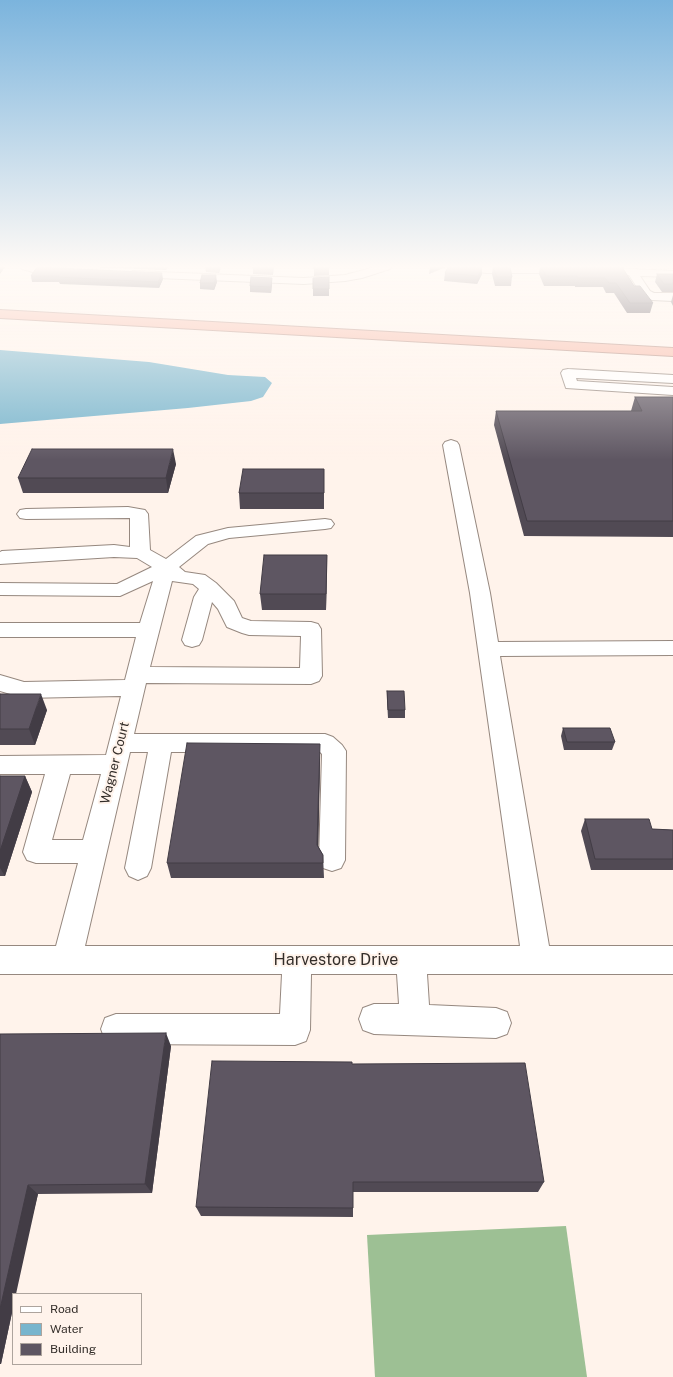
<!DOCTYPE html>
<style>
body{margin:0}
#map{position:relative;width:673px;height:1377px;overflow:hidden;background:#fff3eb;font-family:"Public Sans",sans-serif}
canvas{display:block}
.legend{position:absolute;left:12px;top:1293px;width:130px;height:72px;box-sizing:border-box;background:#fff3eb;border:1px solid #ada49d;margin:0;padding:5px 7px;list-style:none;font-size:12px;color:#332d29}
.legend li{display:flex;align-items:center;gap:8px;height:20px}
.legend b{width:20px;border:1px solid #ada49d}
</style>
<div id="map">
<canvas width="673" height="1377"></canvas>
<ul class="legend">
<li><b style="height:5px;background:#fff"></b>Road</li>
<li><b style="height:11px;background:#78b5cd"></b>Water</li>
<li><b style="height:11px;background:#5e5662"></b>Building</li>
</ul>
</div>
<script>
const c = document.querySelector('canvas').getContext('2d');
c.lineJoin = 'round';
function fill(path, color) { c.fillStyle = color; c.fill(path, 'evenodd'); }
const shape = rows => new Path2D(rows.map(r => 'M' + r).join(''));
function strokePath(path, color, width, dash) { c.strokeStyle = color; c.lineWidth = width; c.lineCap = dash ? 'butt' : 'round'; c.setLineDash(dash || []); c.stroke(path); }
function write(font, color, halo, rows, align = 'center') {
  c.font = font + ' "Public Sans",sans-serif'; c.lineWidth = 4; c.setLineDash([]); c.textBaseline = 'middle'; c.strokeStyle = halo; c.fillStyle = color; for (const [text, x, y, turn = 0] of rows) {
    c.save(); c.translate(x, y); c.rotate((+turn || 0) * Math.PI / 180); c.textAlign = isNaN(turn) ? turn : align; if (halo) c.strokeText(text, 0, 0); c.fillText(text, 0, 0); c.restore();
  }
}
fill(shape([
 [566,1226,587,1377,375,1377,367,1235]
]), '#9dc094');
fill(shape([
 [0,350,149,362,228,375,265,377,272,383,263,397,251,401,188,408,0,424]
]), '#78b5cd');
const minor = shape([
 [21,267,64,268,70,271,64,274,33,272,22,269,21,267],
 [375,267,391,267,390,269,362,278,345,281,304,284,133,277,127,274,133,271,304,278,345,275,375,267],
 [454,267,593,267,673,271,673,277,640,276,650,291,654,293,673,293,673,301,652,300,642,295,629,275,583,273,487,273,459,270,454,267],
 [568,369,673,375,673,383,576,378,577,381,673,387,673,395,566,388,561,373,563,370,568,369],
 [451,440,457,442,459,445,490,593,498,642,673,641,673,655,500,656,549,946,673,946,673,974,427,974,429,1005,496,1008,507,1012,511,1023,507,1034,496,1038,374,1034,363,1030,359,1019,363,1008,374,1004,399,1004,397,974,311,974,310,1030,306,1041,295,1045,116,1044,105,1040,101,1029,105,1018,116,1014,280,1014,282,974,0,974,0,946,56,946,78,863,36,863,27,860,23,852,45,774,0,774,0,756,106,755,121,696,24,698,0,691,0,675,24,682,125,680,136,637,0,637,0,623,140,623,153,581,120,596,0,595,0,583,117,584,152,567,137,558,114,557,0,564,0,552,2,551,114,545,130,547,130,518,26,519,20,518,17,514,20,510,26,509,128,507,145,510,148,514,150,550,166,559,196,536,228,528,325,519,331,520,334,524,331,528,325,529,229,538,208,544,179,567,185,572,205,575,216,583,234,601,242,618,251,621,311,622,318,624,321,629,322,676,319,681,311,684,146,683,134,734,325,734,333,737,342,745,346,751,345,860,341,868,332,871,323,868,319,860,322,754,320,752,171,752,151,868,147,876,138,880,129,876,125,868,148,752,130,752,85,946,520,946,470,593,443,445,445,442,451,440],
 [172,581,193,584,199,589,194,597,182,640,185,645,192,647,199,645,202,640,212,602,218,609,227,627,242,633,249,635,301,636,300,668,150,667,172,581],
 [70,774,101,774,83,840,52,840,70,774]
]);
const highway = shape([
 [0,310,673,348,673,356,0,318,0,310]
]);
strokePath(minor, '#96887f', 2);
strokePath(highway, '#b3877a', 2);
fill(minor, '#fff');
fill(highway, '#f8b7a5');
fill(shape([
 [37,267,163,279,159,288,60,284,59,282,32,282,31,276],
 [88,267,168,267,166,270],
 [205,267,221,267,219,273,206,272],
 [253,267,274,267,273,275,253,274],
 [314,267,329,267,329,275,314,276],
 [448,267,482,267,482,274,477,284,444,281,445,273],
 [493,267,510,267,512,277,511,286,495,286,492,274],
 [540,267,622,267,634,286,653,303,650,313,627,313,614,293,606,293,603,287,575,287,575,286,544,286,539,274],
 [657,274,673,274,673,292,662,292,655,282],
 [329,277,329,296,313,296,313,289],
 [217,282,214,290,200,289,200,283],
 [272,284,271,293,250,292,250,286],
 [673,295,673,306,671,302],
 [635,397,673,397,673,537,524,536,494,425,496,411,631,411],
 [176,464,168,493,23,493,18,478],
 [324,484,324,509,240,509,239,493],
 [327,555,326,610,262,610,260,594],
 [387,691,405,710,405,718,388,718,387,700],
 [0,694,47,710,35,745,0,745],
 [563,728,615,742,612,750,564,750,561,736],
 [320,759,318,846,323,855,324,878,171,878,167,863],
 [0,776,25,776,32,792,5,876,0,876],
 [585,819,652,829,673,830,673,870,591,870,581,831],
 [0,1034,171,1046,152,1193,38,1194,13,1294,13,1308,1,1364,0,1364],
 [352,1064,544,1182,538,1192,353,1192,353,1217,201,1216,196,1207]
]), '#514a54');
fill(shape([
 [0,267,5,267,0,274],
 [219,267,221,267,219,273],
 [430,267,446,267,429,274],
 [482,267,482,274,477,284,478,276],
 [162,273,163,279,159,288,158,282],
 [216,275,217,282,214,290,214,283],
 [272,278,272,284,271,293,271,287],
 [173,449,176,464,168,493,166,478],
 [327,555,327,571,326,610,326,594],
 [41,694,47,710,35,745,29,729],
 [320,744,320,759,318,860,317,845],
 [25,776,32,792,5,876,0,868,0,851],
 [166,1033,171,1046,152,1193,145,1184],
 [28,1185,38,1194,16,1294,13,1294,13,1308,1,1364,0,1364,0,1309]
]), '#423c45');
const building = shape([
 [37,267,162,273,158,282,58,277,59,276,31,276,37,267],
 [253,267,273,267,273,269,253,268,253,267],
 [314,267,329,267,329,268,314,269,314,267],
 [448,267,482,267,478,276,445,273,448,267],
 [493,267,510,267,512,277,497,277,493,267],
 [541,267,622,267,634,286,640,286,653,303,630,303,616,283,609,283,605,278,577,278,577,276,546,276,541,267],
 [657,274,673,274,673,284,664,284,657,274],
 [202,275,216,275,214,283,200,283,202,275],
 [251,277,272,278,271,287,250,286,251,277],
 [329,277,329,289,313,289,313,278,329,277],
 [635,397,673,397,673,521,527,521,496,411,642,411,635,397],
 [32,449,173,449,166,478,18,478,32,449],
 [243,469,324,469,324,493,239,493,243,469],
 [264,555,327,555,326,594,260,594,264,555],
 [387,691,404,691,405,710,388,710,387,691],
 [0,694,41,694,29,729,0,729,0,694],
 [563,728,610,728,615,742,567,742,563,728],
 [187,743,320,744,317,845,323,855,323,863,167,863,187,743],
 [0,776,25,776,0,851,0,776],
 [585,819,649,819,652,829,673,830,673,859,595,859,585,819],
 [166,1033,145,1184,28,1185,0,1309,0,1034,166,1033],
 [212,1061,352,1062,352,1064,525,1063,544,1182,353,1182,353,1208,196,1207,212,1061]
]);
fill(building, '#5e5662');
strokePath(building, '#423c45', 1);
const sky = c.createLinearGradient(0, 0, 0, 460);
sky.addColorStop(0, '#7bb4dd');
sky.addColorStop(0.58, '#fffaf6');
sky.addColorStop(1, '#fffaf600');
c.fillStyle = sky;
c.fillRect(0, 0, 673, 460);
write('13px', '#332d29', '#fff3eb', [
 ["Wagner Court",115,763,-76]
]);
write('16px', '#332d29', '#fff3eb', [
 ["Harvestore Drive",336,960]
]);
</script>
